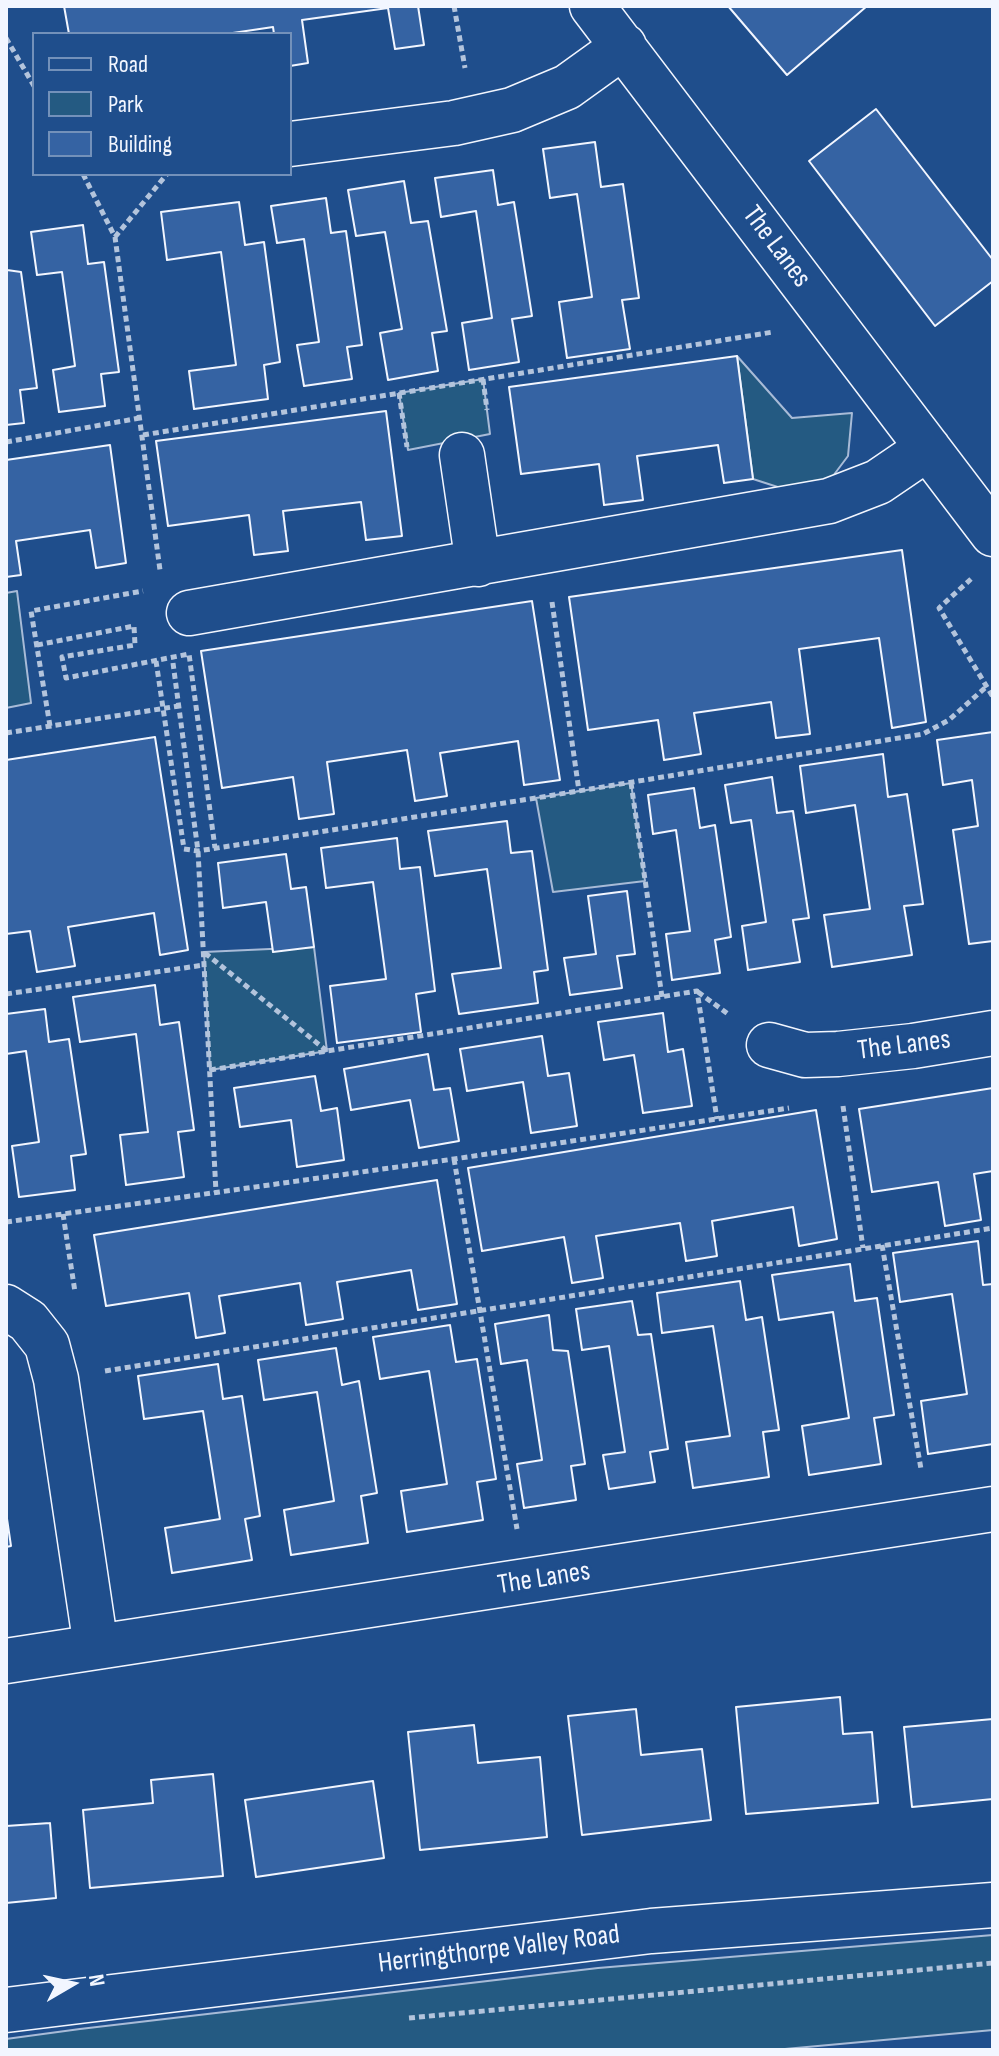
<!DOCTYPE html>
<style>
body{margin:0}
#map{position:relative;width:999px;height:2056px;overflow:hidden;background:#1f4e8c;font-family:"Sofia Sans Condensed",sans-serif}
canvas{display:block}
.frame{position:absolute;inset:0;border:8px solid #f2f6ff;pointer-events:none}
.legend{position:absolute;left:32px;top:32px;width:260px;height:144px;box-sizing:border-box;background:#1f4e8c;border:2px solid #7391ba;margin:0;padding:10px 14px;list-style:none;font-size:24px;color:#f2f6ff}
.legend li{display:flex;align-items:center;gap:16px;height:40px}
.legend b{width:40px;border:2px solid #7391ba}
.north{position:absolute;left:32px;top:1944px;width:80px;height:80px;-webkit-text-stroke:6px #1f4e8c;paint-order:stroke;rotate:81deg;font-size:22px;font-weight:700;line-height:32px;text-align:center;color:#f2f6ff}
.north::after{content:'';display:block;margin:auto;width:28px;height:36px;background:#f2f6ff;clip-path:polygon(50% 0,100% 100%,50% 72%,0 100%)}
</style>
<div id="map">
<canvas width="999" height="2056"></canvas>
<div class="frame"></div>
<ul class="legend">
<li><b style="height:10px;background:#1f4e8c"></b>Road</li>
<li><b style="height:22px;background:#245a82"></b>Park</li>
<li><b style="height:22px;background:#3563a3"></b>Building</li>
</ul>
<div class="north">N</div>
</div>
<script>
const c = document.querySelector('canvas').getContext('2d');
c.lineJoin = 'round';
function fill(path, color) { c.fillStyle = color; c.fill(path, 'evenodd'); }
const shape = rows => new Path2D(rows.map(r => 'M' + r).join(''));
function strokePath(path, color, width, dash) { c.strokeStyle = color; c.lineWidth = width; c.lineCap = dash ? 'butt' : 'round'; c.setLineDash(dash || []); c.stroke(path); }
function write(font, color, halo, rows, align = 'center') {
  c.font = font + ' "Sofia Sans Condensed",sans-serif'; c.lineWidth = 6; c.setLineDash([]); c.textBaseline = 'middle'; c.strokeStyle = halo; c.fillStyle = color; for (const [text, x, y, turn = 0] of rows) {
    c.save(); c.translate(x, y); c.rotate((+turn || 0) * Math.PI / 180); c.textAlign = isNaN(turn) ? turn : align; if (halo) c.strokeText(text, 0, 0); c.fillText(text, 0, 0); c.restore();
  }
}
const green = shape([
 [737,356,792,418,852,413,848,456,830,480,787,490,753,479,737,356],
 [483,379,490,434,408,450,399,393,483,379],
 [17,591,31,703,6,708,6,593,17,591],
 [631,783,645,881,553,892,536,798,631,783],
 [314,947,327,1051,210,1070,204,952,314,947],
 [993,1935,993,2030,774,2050,6,2050,6,2039,80,2029,598,1968,993,1935]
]);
fill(green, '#245a82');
strokePath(green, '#a8bbd7', 2);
const building = shape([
 [64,6,418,6,424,45,395,49,388,8,302,20,308,63,290,66,290,34,274,34,273,27,226,34,69,34,64,6],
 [728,6,867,6,787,75,728,6],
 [876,109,993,260,993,281,935,326,809,161,876,109],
 [595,142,601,187,623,184,639,298,622,300,630,349,567,358,559,302,592,297,577,194,550,198,543,149,595,142],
 [493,170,498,205,514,202,532,316,512,319,519,362,469,370,462,323,492,318,476,211,441,217,435,178,493,170],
 [404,181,411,223,428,221,447,331,432,333,438,371,388,380,380,333,402,329,385,232,356,236,348,190,404,181],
 [326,198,331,233,346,231,362,345,347,347,352,379,304,386,297,345,319,342,304,239,277,243,271,206,326,198],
 [239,202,245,245,264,242,280,362,264,365,268,399,194,409,189,371,236,365,221,252,167,260,161,212,239,202],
 [83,225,88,264,104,262,119,372,101,374,105,406,59,412,53,370,75,366,62,272,37,275,31,232,83,225],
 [6,264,7,270,21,272,37,388,20,390,24,423,6,425,6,264],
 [737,356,753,479,724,483,718,445,637,456,643,500,604,505,599,464,521,474,509,387,737,356],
 [386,411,402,536,366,540,361,502,283,511,288,551,254,555,249,515,168,526,156,441,386,411],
 [110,445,126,563,96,568,90,530,16,541,21,575,6,577,6,460,110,445],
 [902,550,926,722,892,728,879,638,799,649,810,734,776,738,771,702,694,713,701,754,664,760,658,720,588,730,569,597,902,550],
 [532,601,560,780,524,785,518,741,440,753,447,796,415,801,407,750,327,762,334,814,299,819,293,777,222,788,201,651,532,601],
 [993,732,993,941,969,944,953,830,978,826,972,780,943,785,937,740,993,732],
 [155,737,188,950,160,955,154,913,68,927,75,966,37,972,30,931,6,934,6,760,155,737],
 [883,754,888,797,907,794,923,904,904,906,912,955,832,967,824,915,870,909,855,805,806,813,800,766,883,754],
 [772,777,777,813,793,811,809,918,793,920,800,962,748,970,742,926,766,922,751,820,731,823,725,785,772,777],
 [694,788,700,828,715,825,731,937,715,940,720,973,672,980,666,934,690,931,676,830,653,834,648,795,694,788],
 [507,821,511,853,532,851,548,970,534,972,538,1003,459,1014,452,974,501,968,487,869,435,876,428,831,507,821],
 [397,838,400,869,420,867,435,991,416,994,421,1032,337,1043,330,986,386,979,373,882,326,888,321,848,397,838],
 [286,854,291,889,306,887,314,947,273,952,266,902,223,908,218,863,286,854],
 [627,891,635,954,617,956,622,988,570,995,564,958,596,954,588,896,627,891],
 [155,985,160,1025,179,1022,194,1130,178,1132,184,1177,126,1185,120,1135,148,1132,136,1034,80,1042,73,997,155,985],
 [45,1009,49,1042,69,1039,86,1154,71,1156,75,1190,19,1197,12,1146,39,1142,26,1051,6,1054,6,1014,45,1009],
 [663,1013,668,1052,683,1049,692,1106,643,1113,634,1055,604,1060,598,1022,663,1013],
 [542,1036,548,1076,569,1073,577,1126,531,1133,523,1082,467,1091,460,1049,542,1036],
 [428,1054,434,1090,450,1088,459,1141,419,1148,410,1100,351,1110,344,1069,428,1054],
 [315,1076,321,1111,337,1108,344,1160,297,1167,291,1120,240,1127,234,1088,315,1076],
 [993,1088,993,1171,974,1174,981,1220,945,1226,938,1182,872,1192,859,1109,993,1088],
 [816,1110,837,1239,799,1246,793,1207,712,1221,717,1256,686,1261,680,1223,596,1236,603,1278,572,1283,564,1237,482,1251,468,1168,816,1110],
 [437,1180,457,1304,418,1310,411,1270,337,1282,343,1319,306,1325,300,1283,219,1296,225,1333,196,1338,189,1293,106,1306,94,1235,437,1180],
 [978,1241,983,1285,993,1284,993,1444,928,1454,921,1401,967,1394,952,1294,900,1302,893,1253,978,1241],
 [850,1264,855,1301,877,1298,894,1415,874,1418,881,1464,809,1475,802,1426,849,1418,833,1312,779,1320,772,1275,850,1264],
 [740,1281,746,1320,762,1317,779,1430,763,1432,769,1477,693,1488,686,1442,730,1436,713,1326,662,1333,657,1293,740,1281],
 [632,1301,638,1335,651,1334,668,1449,650,1452,655,1482,609,1489,603,1455,625,1452,609,1346,582,1350,576,1309,632,1301],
 [549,1315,553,1350,568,1351,585,1464,571,1466,576,1500,524,1508,517,1464,542,1460,527,1360,501,1364,495,1324,549,1315],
 [450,1325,456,1362,477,1359,496,1479,477,1482,483,1520,407,1532,401,1491,447,1484,429,1371,380,1379,373,1337,450,1325],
 [336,1348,342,1385,359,1381,377,1493,361,1496,368,1543,291,1555,284,1510,334,1501,317,1392,264,1400,258,1360,336,1348],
 [218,1364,223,1399,242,1396,260,1516,245,1519,252,1560,172,1573,165,1528,220,1519,203,1411,144,1419,138,1376,218,1364],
 [6,1512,11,1546,6,1547,6,1512],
 [840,1697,843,1734,872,1732,878,1803,746,1814,736,1707,840,1697],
 [636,1709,641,1755,702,1749,711,1820,582,1835,568,1716,636,1709],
 [993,1719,993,1799,912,1807,904,1727,993,1719],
 [474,1725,478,1763,540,1757,547,1837,420,1850,408,1732,474,1725],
 [213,1774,223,1876,90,1888,83,1810,153,1803,151,1780,213,1774],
 [373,1781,384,1858,256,1877,245,1800,373,1781],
 [50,1823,56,1898,6,1903,6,1826,50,1823]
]);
fill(building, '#3563a3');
strokePath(building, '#f2f6ff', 2);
const minor = shape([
 [592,6,993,534],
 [290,144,454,123,512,110,567,87,624,46],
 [462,455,478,564],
 [189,613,829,501,878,482,928,448],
 [769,1045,805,1055,838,1054,913,1046,993,1033],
 [6,1307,28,1321,47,1345,56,1379,96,1647],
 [6,1661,993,1509],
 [6,2010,651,1931,993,1905]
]);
strokePath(minor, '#f2f6ff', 47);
strokePath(shape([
 [454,6,465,68],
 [6,38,34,86],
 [83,174,115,237,160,570],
 [115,237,167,174],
 [483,379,487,410],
 [399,393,407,447],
 [143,435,773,332],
 [6,442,140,418],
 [971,579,939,608,993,697],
 [552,602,579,791],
 [173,663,198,851,216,1192],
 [50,726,31,611,143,591],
 [6,733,179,706],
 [631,783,662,997],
 [184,849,198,851,536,798,923,734,949,720,986,687],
 [205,953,327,1051],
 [698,992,728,1014],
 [6,994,204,965],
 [210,1070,697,991,717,1119],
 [843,1106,863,1248],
 [454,1159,517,1529],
 [63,1214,75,1292],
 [6,1222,454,1159,789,1108],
 [882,1245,921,1469],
 [105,1371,993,1228],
 [409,2018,993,1963]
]), '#b3c4dc', 5, [6, 4]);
strokePath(minor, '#1f4e8c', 44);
strokePath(shape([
 [37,645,134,626,135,645,62,657,66,678,189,654,215,848],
 [156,661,184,849]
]), '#b3c4dc', 5, [6, 4]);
write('28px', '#f2f6ff', '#1f4e8c', [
 ["The Lanes",776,247,53],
 ["The Lanes",904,1046,-7],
 ["The Lanes",544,1579,-9],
 ["Herringthorpe Valley Road",499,1950,-7]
]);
</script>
